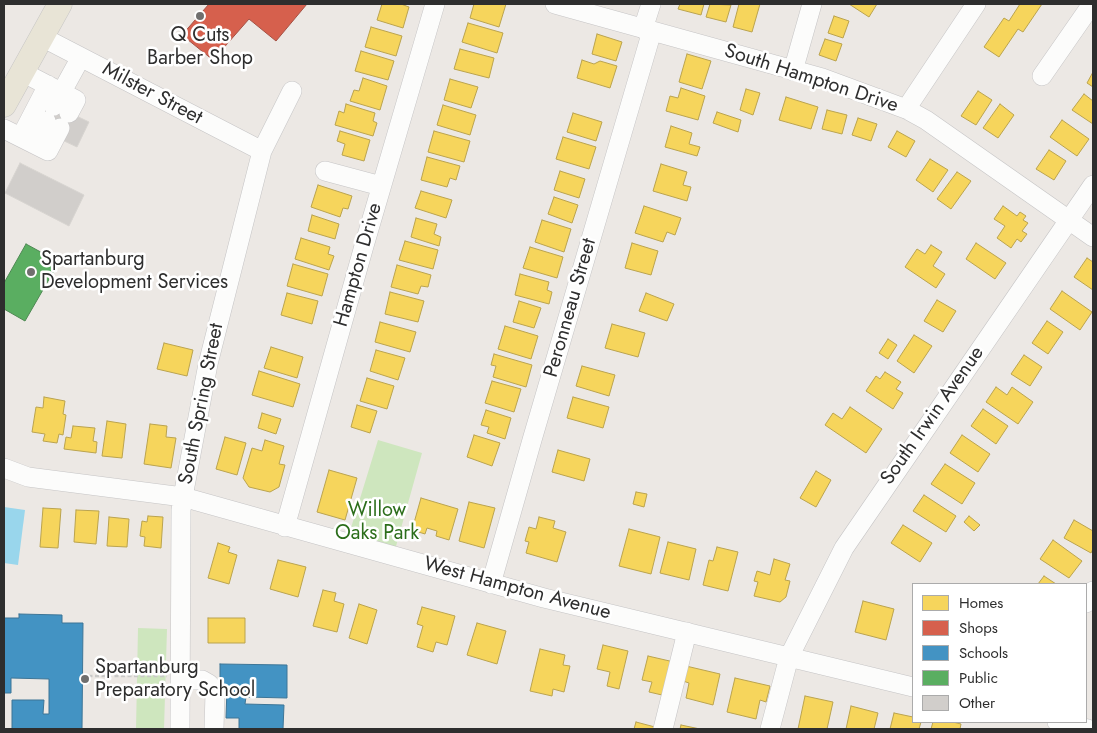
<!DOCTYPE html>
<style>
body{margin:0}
#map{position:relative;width:1097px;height:733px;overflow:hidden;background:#ece8e4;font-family:Jost,sans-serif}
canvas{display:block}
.frame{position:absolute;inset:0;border:5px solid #2e2e2e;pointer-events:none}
.legend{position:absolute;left:912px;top:583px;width:175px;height:140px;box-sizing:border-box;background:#fff;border:1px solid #ababab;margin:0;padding:6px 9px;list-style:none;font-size:15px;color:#2e2e2e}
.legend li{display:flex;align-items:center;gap:10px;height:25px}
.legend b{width:25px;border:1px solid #ababab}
</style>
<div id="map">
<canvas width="1097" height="733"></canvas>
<div class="frame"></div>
<ul class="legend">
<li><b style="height:14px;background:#f6d55c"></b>Homes</li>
<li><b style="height:14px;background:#d6604d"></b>Shops</li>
<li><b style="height:14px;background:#4393c3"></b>Schools</li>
<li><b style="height:14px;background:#5aae61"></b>Public</li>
<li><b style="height:14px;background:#d1cecb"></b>Other</li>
</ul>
</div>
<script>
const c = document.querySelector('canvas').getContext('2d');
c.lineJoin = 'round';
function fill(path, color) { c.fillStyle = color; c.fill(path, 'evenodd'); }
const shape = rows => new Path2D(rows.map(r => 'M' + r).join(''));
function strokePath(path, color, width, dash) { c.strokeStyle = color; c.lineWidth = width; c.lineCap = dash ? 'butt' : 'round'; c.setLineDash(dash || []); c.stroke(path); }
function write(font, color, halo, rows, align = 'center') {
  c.font = font + ' Jost,sans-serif'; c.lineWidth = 5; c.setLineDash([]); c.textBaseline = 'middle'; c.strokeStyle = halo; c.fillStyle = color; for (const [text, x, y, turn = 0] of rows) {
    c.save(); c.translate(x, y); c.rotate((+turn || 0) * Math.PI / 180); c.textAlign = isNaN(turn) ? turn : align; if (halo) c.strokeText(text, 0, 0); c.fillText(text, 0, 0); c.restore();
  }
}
fill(shape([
 [378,440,422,453,393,557,346,544],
 [138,628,167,629,164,729,136,729]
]), '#cee6be');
fill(shape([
 [4,507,25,510,18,565,4,563]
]), '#99d6ec');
const homes = shape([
 [382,4,401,4,409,7,403,28,377,20,382,4],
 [474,4,506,4,499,27,470,18,474,4],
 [680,4,704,4,701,15,678,9,680,4],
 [710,4,731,5,726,22,706,17,710,4],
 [739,4,760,4,752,32,733,27,739,4],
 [849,4,877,4,869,17,849,4],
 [1020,4,1042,4,1023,32,1018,29,999,57,984,47,1004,18,1009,21,1020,4],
 [834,16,849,21,843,38,828,33,834,16],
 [468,23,503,33,497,53,462,42,468,23],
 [371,27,402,36,396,56,365,47,371,27],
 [597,34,622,42,616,61,592,54,597,34],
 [825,39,842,44,836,61,819,55,825,39],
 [460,49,494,58,489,78,454,69,460,49],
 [361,51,394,61,388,80,355,71,361,51],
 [687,54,711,61,702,89,679,82,687,54],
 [582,60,594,64,600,61,617,66,610,88,577,78,582,60],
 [1093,72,1093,87,1087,83,1093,72],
 [363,78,387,86,380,110,350,101,354,90,359,91,363,78],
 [450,79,478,87,471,108,444,100,450,79],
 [681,88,705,96,698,120,666,111,670,96,678,98,681,88],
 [746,89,760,93,753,115,740,110,746,89],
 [978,91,992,100,976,125,961,116,978,91],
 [1084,94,1093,101,1093,124,1072,110,1084,94],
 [786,97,818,107,811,129,779,120,786,97],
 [346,104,375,113,373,121,377,123,373,136,335,125,339,111,344,113,346,104],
 [1000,104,1014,115,998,138,983,128,1000,104],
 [443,105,476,115,470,135,437,125,443,105],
 [827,110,847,115,842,134,822,129,827,110],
 [717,112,741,120,738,132,713,123,717,112],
 [573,113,602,122,596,141,567,132,573,113],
 [858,118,877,124,871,141,852,135,858,118],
 [1062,120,1089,139,1077,156,1050,137,1062,120],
 [671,126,692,133,689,144,700,147,697,156,665,147,671,126],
 [340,131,370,140,364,161,342,155,345,144,337,141,340,131],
 [434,131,470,141,464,162,428,152,434,131],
 [897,131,915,141,906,157,888,147,897,131],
 [563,137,596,147,589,169,556,159,563,137],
 [1049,150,1066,161,1054,180,1036,169,1049,150],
 [427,157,460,166,456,180,450,178,447,187,421,180,427,157],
 [930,159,948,170,933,192,916,180,930,159],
 [661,164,687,172,683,185,691,187,687,201,653,191,661,164],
 [560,171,585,179,579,198,554,190,560,171],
 [957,172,971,181,951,209,937,199,957,172],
 [318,185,352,196,348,209,343,208,340,217,311,207,318,185],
 [421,191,452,200,446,218,415,208,421,191],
 [554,197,578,205,572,223,548,214,554,197],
 [644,206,681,218,675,235,667,232,663,242,635,233,644,206],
 [1003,206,1017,216,1020,212,1026,216,1023,220,1028,223,1022,231,1027,234,1021,242,1017,239,1011,248,997,238,1005,226,994,219,1003,206],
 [312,215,339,224,335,239,308,231,312,215],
 [416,218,437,224,434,234,441,237,439,246,411,237,416,218],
 [542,220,571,229,564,252,535,242,542,220],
 [301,238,330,247,328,254,334,256,329,270,295,259,301,238],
 [405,241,438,250,433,269,399,260,405,241],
 [632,243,658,251,651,275,625,268,632,243],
 [976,243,1006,263,995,279,966,259,976,243],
 [931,245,942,252,933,266,945,274,936,288,905,267,917,249,925,254,931,245],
 [530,247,563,257,557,278,523,268,530,247],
 [1087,258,1093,262,1093,290,1074,277,1087,258],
 [293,264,328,274,322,296,287,286,293,264],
 [397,265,431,275,428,287,421,286,418,294,391,287,397,265],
 [520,274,549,282,547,290,552,292,549,304,515,295,520,274],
 [1062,291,1092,312,1080,330,1050,309,1062,291],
 [390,292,424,301,418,322,385,314,390,292],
 [287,293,318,301,312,324,281,315,287,293],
 [646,293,674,304,667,321,639,311,646,293],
 [937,300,956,311,943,332,924,321,937,300],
 [519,301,541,308,534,328,513,322,519,301],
 [1047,321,1063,332,1048,354,1032,343,1047,321],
 [380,322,416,332,410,352,375,342,380,322],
 [612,324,645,333,638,357,605,348,612,324],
 [505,326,538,336,531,359,498,349,505,326],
 [914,335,932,346,914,373,897,361,914,335],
 [888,339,897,345,888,359,879,353,888,339],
 [164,343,193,350,187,376,157,369,164,343],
 [271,347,303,357,297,378,264,368,271,347],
 [376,350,405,358,398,380,370,371,376,350],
 [494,354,532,365,526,387,493,377,496,366,491,365,494,354],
 [1024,355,1042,367,1030,386,1011,374,1024,355],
 [582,366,615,375,609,396,576,386,582,366],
 [259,371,300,384,293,407,252,395,259,371],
 [885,372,901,382,896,389,903,393,893,409,866,391,876,376,880,379,885,372],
 [367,378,394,386,387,409,360,401,367,378],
 [492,381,521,389,514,412,485,403,492,381],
 [996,387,1007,395,1012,387,1033,402,1018,424,986,402,996,387],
 [44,397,65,401,63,414,66,415,63,435,59,434,57,443,43,441,45,434,32,432,36,407,43,408,44,397],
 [573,397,609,407,603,428,567,418,573,397],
 [357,405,377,411,370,433,351,427,357,405],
 [850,407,882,429,866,453,825,425,833,413,842,419,850,407],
 [983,409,1008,426,996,444,971,426,983,409],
 [486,410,511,418,505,439,487,433,489,427,481,425,486,410],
 [262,413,281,419,276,434,258,428,262,413],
 [107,421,126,424,122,458,102,456,107,421],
 [150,424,167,426,166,437,176,438,171,468,144,464,150,424],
 [73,426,95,428,93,441,97,442,96,453,64,449,66,437,71,438,73,426],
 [474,435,500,443,492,466,467,457,474,435],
 [962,435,990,454,978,472,950,453,962,435],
 [225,437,246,443,237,475,216,469,225,437],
 [265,440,284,446,279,464,285,465,279,487,270,492,249,487,243,478,252,448,262,451,265,440],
 [558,450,590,459,584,481,552,472,558,450],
 [945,464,975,483,962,504,931,484,945,464],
 [329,470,357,478,345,520,317,512,329,470],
 [816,471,831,480,816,507,800,498,816,471],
 [636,492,647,494,644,507,633,504,636,492],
 [924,495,956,516,946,532,913,511,924,495],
 [421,498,458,509,449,540,436,536,437,531,427,528,425,534,412,530,421,498],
 [469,502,495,508,484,548,459,541,469,502],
 [43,508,61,509,58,548,40,547,43,508],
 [76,510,99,511,96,544,74,542,76,510],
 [148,516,163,517,161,548,144,546,145,537,140,536,142,521,147,522,148,516],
 [969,516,980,525,974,531,964,522,969,516],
 [109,517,129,519,127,547,107,546,109,517],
 [539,517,555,521,553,528,566,532,557,562,526,553,529,542,525,541,529,527,536,529,539,517],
 [1074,520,1093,531,1093,549,1091,553,1064,538,1074,520],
 [903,525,932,543,920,562,891,543,903,525],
 [629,529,660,537,651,574,619,566,629,529],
 [1053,540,1082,561,1069,578,1040,559,1053,540],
 [668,542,696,549,689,580,660,573,668,542],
 [218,543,230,547,228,552,237,555,229,584,208,578,218,543],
 [717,547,738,552,728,591,703,585,709,560,713,561,717,547],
 [774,559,790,564,785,580,790,581,786,597,780,602,754,596,758,582,754,581,757,571,770,575,774,559],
 [278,560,306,567,298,597,270,589,278,560],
 [1044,576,1056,584,1038,584,1044,576],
 [323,590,336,593,334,601,344,604,337,632,313,626,323,590],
 [863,601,894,609,886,640,855,632,863,601],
 [359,604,377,610,367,644,349,638,359,604],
 [422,607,455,616,447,645,436,642,433,652,417,647,423,626,417,624,422,607],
 [208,618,245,618,245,643,208,643,208,618],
 [477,623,506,631,497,664,467,655,477,623],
 [603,645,628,651,619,689,607,686,610,672,597,669,603,645],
 [540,649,565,655,563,665,570,666,564,692,553,689,552,696,530,691,540,649],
 [648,656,674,662,662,695,649,692,652,682,642,680,648,656],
 [686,666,720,674,713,705,686,698,689,683,683,681,686,666],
 [735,678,770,686,766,702,760,700,756,719,727,712,735,678],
 [805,696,833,702,827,729,798,729,805,696],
 [851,706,878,713,874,729,846,729,851,706],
 [894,713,913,717,913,722,921,722,919,729,890,729,894,713],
 [636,722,655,727,654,729,634,729,636,722],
 [933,722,953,722,961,724,960,729,931,729,933,722],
 [681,725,700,729,680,729,681,725]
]);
fill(homes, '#f6d55c');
strokePath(homes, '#baa34e', 1);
const shops = shape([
 [209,4,307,4,276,41,249,19,213,60,182,35,209,4]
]);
fill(shops, '#d6604d');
strokePath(shops, '#a45144', 1);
const schools = shape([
 [19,614,62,615,62,623,83,623,82,729,12,729,12,700,44,700,43,714,49,714,49,679,11,678,11,693,4,693,4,618,19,618,19,614],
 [220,664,287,665,287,698,246,697,245,704,284,705,283,729,239,729,239,718,226,718,227,688,220,687,220,664]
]);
fill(schools, '#4393c3');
strokePath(schools, '#3d7596', 1);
const public = shape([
 [26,244,59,262,25,321,4,309,4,283,26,244]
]);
fill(public, '#5aae61');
strokePath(public, '#4d8852', 1);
const building = shape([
 [43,100,89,122,77,147,60,139,36,116,43,100],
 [20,163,84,195,69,226,5,193,20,163]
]);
fill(building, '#d1cecb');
strokePath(building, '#d7d4d0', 1);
const minor = shape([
 [555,4,822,78,906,109,926,120,1093,237],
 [643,29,651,4],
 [42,37,262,151],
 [793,71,812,4],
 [22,72,76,100,69,113],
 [1042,76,1092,4],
 [54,106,81,57],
 [906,109,976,4],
 [4,129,48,151,60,128],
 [21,137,48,85],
 [34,144,46,121],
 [325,171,381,186],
 [4,468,28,477,183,497,544,598,913,687],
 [285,527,364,246,435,4],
 [491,584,532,440,652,31],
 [1086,603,1093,591],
 [180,680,202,680,209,684,215,692,214,729],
 [1057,722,1088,729],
 [180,729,181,510,185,486,208,364,262,151,292,91],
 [663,729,687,632],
 [770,729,789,657,844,548,1093,185]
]);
const major = shape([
 [4,105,60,4]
]);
strokePath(minor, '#c5c4c5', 20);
strokePath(major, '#c6c5c4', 25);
strokePath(shape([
 [82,676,167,676]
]), '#c9c9c8', 2.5, [4, 2.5]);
strokePath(minor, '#fcfcfb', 19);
strokePath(major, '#e8e4d6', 24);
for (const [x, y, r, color] of [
 [200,16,5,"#706f6e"],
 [31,272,5,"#706f6e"],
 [85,679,5,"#706f6e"]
]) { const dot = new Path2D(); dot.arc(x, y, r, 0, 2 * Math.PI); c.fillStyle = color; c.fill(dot); strokePath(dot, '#fff', 2); }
write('20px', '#2e2e2e', '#fff', [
 ["Q Cuts",200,36,"center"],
 ["Barber Shop",200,59,"center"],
 ["Spartanburg",41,260],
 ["Development Services",41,283],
 ["Spartanburg",95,668],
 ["Preparatory School",95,691]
], 'left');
write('20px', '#2e2e2e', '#fff', [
 ["South Hampton Drive",811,79,18],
 ["Milster Street",152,94,28],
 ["Hampton Drive",359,265,-74],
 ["Peronneau Street",571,308,-74],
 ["South Spring Street",202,404,-79],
 ["South Irwin Avenue",933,416,-55],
 ["West Hampton Avenue",517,589,15]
]);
write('20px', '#2c6e1b', '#fff', [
 ["Willow",377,511],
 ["Oaks Park",377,534]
]);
</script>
